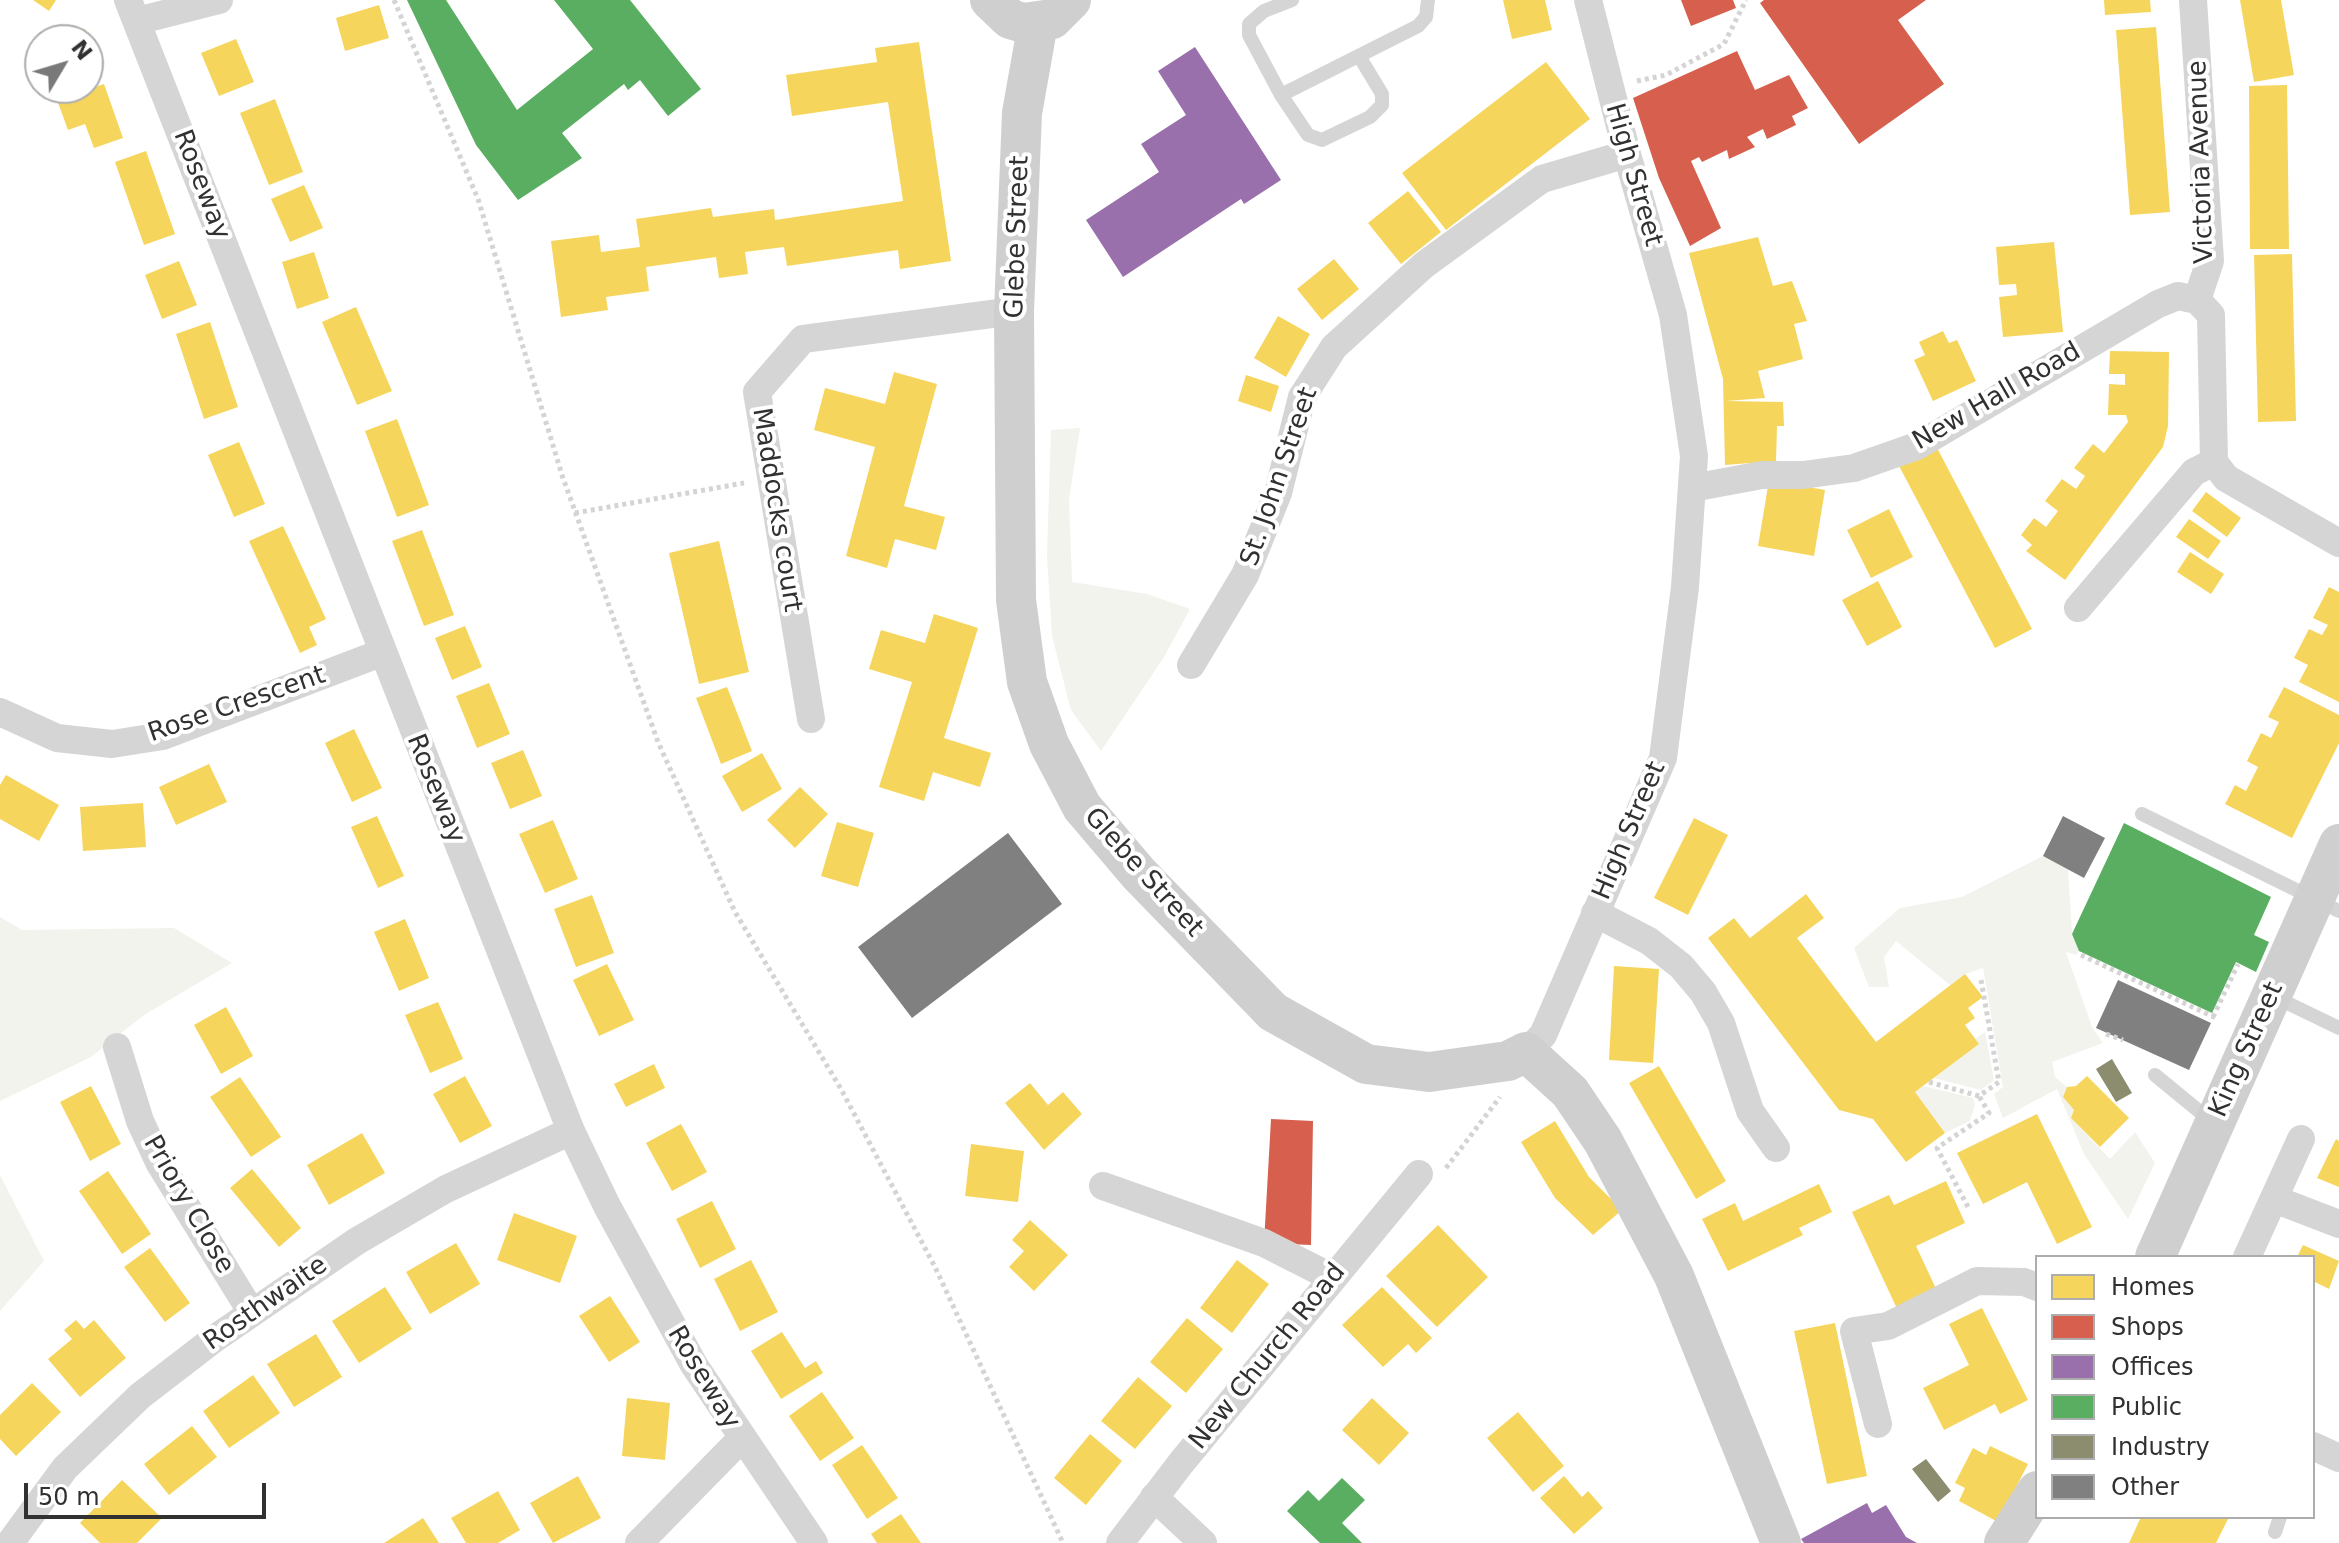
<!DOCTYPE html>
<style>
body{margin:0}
#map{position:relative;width:2339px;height:1543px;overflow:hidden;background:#fff;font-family:"DejaVu Sans",sans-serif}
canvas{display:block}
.legend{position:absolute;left:2035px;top:1255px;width:280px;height:264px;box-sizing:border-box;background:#fff;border:2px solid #adadad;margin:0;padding:10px 14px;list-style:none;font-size:24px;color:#313131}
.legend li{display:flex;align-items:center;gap:16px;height:40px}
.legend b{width:40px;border:2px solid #adadad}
.north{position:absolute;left:24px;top:24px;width:80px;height:80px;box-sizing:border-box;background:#fff;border:2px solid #adadad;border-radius:50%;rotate:52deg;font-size:22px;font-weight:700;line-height:32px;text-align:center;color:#313131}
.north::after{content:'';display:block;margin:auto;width:28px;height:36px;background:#797979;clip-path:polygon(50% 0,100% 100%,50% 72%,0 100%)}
.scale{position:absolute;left:24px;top:1483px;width:242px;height:36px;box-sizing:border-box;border:4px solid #313131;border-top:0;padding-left:10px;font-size:24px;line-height:28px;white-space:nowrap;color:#313131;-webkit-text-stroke:6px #fff;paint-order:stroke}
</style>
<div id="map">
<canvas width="2339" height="1543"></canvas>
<ul class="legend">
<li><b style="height:22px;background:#f6d55c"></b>Homes</li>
<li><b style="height:22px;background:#d6604d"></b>Shops</li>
<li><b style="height:22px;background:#9970ab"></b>Offices</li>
<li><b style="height:22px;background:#5aae61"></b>Public</li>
<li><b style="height:22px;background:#8c8c6e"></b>Industry</li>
<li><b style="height:22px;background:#808080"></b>Other</li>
</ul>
<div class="north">N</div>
<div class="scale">50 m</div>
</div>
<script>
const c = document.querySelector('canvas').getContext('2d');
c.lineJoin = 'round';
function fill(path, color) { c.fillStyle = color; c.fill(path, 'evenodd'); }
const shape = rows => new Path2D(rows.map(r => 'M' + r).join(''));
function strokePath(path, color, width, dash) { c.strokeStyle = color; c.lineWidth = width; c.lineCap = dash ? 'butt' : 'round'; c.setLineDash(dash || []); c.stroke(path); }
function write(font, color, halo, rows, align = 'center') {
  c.font = font + ' "DejaVu Sans",sans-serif'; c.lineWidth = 8; c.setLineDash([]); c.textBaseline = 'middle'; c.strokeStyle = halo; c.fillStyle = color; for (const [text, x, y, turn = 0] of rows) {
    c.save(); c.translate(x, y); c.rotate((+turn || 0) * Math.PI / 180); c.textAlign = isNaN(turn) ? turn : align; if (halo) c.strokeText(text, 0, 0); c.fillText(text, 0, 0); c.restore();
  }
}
fill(shape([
 [1080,428,1069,500,1072,582,1147,594,1190,609,1164,657,1101,751,1071,710,1052,636,1047,555,1051,430],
 [2043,856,2068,869,2072,933,2079,951,2076,955,2066,952,2092,1027,2103,1043,2052,1062,2055,1077,2067,1087,2063,1097,2074,1110,2071,1118,2110,1159,2135,1132,2155,1163,2128,1219,2084,1154,2057,1089,2003,1118,1994,1094,2003,1087,1983,968,1965,974,1950,985,1896,941,1884,957,1889,987,1869,987,1854,948,1900,908,1962,897],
 [0,917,22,930,174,928,232,963,144,1015,91,1057,0,1101],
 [1985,1032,1994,1080,1981,1090,1934,1078,1979,1044,1975,1039],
 [1924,1086,1973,1098,1975,1104,1970,1121,1945,1133,1915,1092],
 [0,1175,44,1261,0,1311]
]), '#f2f3ec');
fill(shape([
 [33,0,56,0,49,11],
 [1503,0,1545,0,1552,30,1512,39],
 [2104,0,2150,0,2151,12,2105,15],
 [2240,0,2281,0,2294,75,2254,82],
 [379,5,389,38,345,51,336,18],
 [2156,27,2170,212,2130,215,2116,30],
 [85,29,102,74,88,79,88,40,58,40],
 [236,39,254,82,219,96,201,53],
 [919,42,951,261,900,269,898,250,787,266,784,247,745,252,748,274,719,278,716,257,646,267,649,291,606,297,608,310,561,317,551,241,599,235,601,252,640,247,636,219,711,208,713,217,774,209,775,220,903,201,888,102,792,116,786,75,877,62,875,48],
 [1546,62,1590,119,1446,230,1402,173],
 [104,84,123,138,94,148,85,124,68,130,57,100],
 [2287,85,2289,249,2250,249,2249,86],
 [275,99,303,172,269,185,240,113],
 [146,151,175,234,144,245,115,162],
 [304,185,323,228,290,242,271,199],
 [1408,191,1441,232,1401,264,1368,223],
 [1758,237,1773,286,1792,281,1807,321,1794,324,1803,359,1758,371,1765,398,1726,401,1783,402,1784,426,1777,426,1776,461,1725,465,1723,379,1689,253],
 [2054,242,2063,332,2003,337,1999,297,2017,295,2016,284,1999,285,1996,247],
 [314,252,329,298,297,309,282,262],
 [2292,254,2296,421,2258,422,2254,255],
 [1334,259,1359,289,1322,320,1297,289],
 [179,261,197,305,162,319,145,275],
 [356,307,392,391,357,405,322,322],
 [1278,316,1310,334,1286,377,1254,358],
 [210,322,238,407,204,419,176,334],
 [1943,331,1949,343,1957,340,1976,381,1933,401,1914,360,1925,355,1919,342],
 [2110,351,2169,352,2168,426,2163,447,2065,580,2026,551,2032,545,2021,535,2034,518,2046,527,2058,511,2045,501,2062,479,2076,489,2085,476,2074,468,2093,444,2104,453,2128,422,2126,415,2108,415,2109,384,2125,385,2125,374,2109,374],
 [894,372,937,384,904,506,945,517,936,550,895,539,887,568,846,556,875,447,814,430,825,388,885,404],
 [1246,375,1279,386,1271,412,1238,401],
 [397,419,429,505,397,517,365,431],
 [239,442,265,504,234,517,208,455],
 [1935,444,2032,629,1995,648,1898,464],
 [1769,480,1825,490,1814,556,1758,546],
 [2206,492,2241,518,2227,537,2192,511],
 [1889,509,1913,557,1871,578,1847,530],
 [2189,519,2221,541,2208,559,2176,537],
 [283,526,326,619,309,627,317,645,300,653,249,541],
 [422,530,454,615,424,626,392,541],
 [719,541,749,672,699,684,669,553],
 [2190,552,2224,574,2211,594,2177,572],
 [1878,581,1902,627,1867,646,1842,600],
 [2329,587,2339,592,2339,702,2299,682,2308,665,2294,658,2309,629,2322,635,2328,625,2313,618],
 [934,614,978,628,944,738,991,753,980,787,933,772,924,801,879,787,912,682,869,669,881,630,925,643],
 [465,626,482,667,452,680,435,638],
 [489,683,510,734,477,748,456,696],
 [727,687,752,751,721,764,696,698],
 [2284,687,2339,715,2339,743,2292,838,2225,804,2235,785,2246,791,2258,767,2247,761,2261,733,2271,738,2279,722,2268,717],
 [354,729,382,788,352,802,325,743],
 [523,750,542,796,510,809,491,763],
 [762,753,782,789,742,812,722,776],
 [209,764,227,802,176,825,159,787],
 [6,775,59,805,39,841,0,819,0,785],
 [800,787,828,814,795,848,767,820],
 [143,803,146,847,83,851,80,807],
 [377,816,404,876,378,888,351,827],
 [1694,818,1728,835,1688,915,1654,898],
 [553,820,578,879,545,893,519,834],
 [837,822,874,833,858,887,821,876],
 [1806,894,1824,918,1797,938,1876,1042,1965,974,1983,997,1968,1008,1975,1018,1965,1025,1979,1044,1915,1092,1945,1133,1906,1162,1873,1119,1839,1110,1708,938,1734,918,1750,938],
 [592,895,614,953,576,967,554,909],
 [405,919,429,978,399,991,374,932],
 [607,964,634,1020,599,1036,573,980],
 [1614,966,1659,969,1653,1063,1609,1060],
 [438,1002,463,1059,430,1073,405,1015],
 [226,1007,253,1056,221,1074,194,1025],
 [654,1064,665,1088,626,1107,614,1084],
 [1659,1066,1726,1181,1696,1199,1629,1083],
 [465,1076,492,1126,460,1143,433,1094],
 [2087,1076,2129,1118,2100,1147,2071,1118,2074,1110,2063,1097,2067,1087,2076,1086],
 [240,1077,281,1137,251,1157,210,1097],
 [1030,1083,1048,1105,1063,1092,1082,1114,1044,1150,1005,1103],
 [91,1086,121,1144,90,1161,60,1102],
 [2037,1114,2092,1227,2057,1244,2027,1182,1983,1204,1957,1153],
 [1555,1121,1589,1177,1622,1210,1593,1235,1555,1198,1521,1142],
 [681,1124,707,1172,672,1191,646,1143],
 [362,1133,385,1173,329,1205,307,1165],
 [2336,1139,2339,1141,2339,1187,2317,1178],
 [971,1144,1024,1151,1018,1202,965,1196],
 [252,1169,301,1228,279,1247,230,1188],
 [108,1171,151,1234,122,1254,79,1191],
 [1946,1181,1965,1223,1916,1246,1939,1295,1899,1313,1852,1212,1889,1195,1894,1205],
 [1819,1184,1832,1212,1799,1228,1803,1235,1728,1271,1702,1219,1735,1203,1743,1221],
 [712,1201,736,1249,700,1268,676,1219],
 [514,1213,577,1236,560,1283,497,1260],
 [1030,1220,1068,1255,1034,1291,1009,1267,1024,1251,1012,1240],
 [1438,1225,1488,1277,1437,1327,1386,1276],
 [456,1243,480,1284,430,1314,406,1272],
 [2303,1245,2339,1261,2329,1289,2313,1281,2313,1257,2297,1257],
 [150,1248,190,1303,165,1322,124,1267],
 [751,1260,778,1312,740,1331,714,1279],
 [1237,1260,1269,1284,1232,1333,1200,1308],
 [385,1287,412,1329,359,1363,332,1321],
 [1382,1287,1432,1338,1416,1353,1408,1344,1383,1367,1342,1325],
 [610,1296,640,1342,609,1362,579,1316],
 [1982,1308,2028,1400,2000,1414,1995,1404,1944,1430,1923,1388,1969,1365,1949,1324],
 [1187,1318,1223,1349,1186,1393,1150,1362],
 [76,1320,84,1329,94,1320,126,1358,80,1397,48,1359,72,1339,64,1330],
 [1835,1323,1867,1476,1827,1484,1794,1331],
 [782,1332,805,1368,816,1361,823,1373,781,1399,751,1351],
 [316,1334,342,1377,294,1407,267,1364],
 [253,1375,280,1413,229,1448,203,1411],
 [1138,1377,1172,1406,1135,1449,1101,1421],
 [32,1383,61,1412,16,1456,0,1439,0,1415],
 [822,1392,854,1438,820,1461,789,1416],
 [627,1398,670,1403,665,1460,622,1456],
 [1372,1398,1409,1433,1379,1465,1342,1430],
 [1518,1412,1564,1466,1533,1492,1487,1438],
 [192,1426,217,1457,169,1495,144,1464],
 [1090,1434,1122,1461,1086,1505,1054,1478],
 [862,1445,898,1498,867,1519,832,1465],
 [1990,1446,2028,1464,1998,1522,1959,1501,1965,1488,1955,1483,1973,1448,1986,1455],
 [578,1476,601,1518,553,1543,530,1503],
 [1564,1476,1582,1497,1588,1491,1603,1508,1574,1534,1540,1498],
 [122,1480,162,1518,137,1543,100,1543,80,1523],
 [498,1491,520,1530,498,1543,466,1543,451,1518],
 [901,1514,921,1543,877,1543,871,1534],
 [2141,1517,2229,1517,2216,1543,2129,1543],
 [423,1518,439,1543,384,1543]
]), '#f6d55c');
fill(shape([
 [1681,0,1733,0,1736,8,1691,26],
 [1764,0,1926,0,1898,20,1944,84,1859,144,1760,3],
 [1737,51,1755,90,1789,75,1808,108,1792,116,1796,125,1767,139,1763,129,1747,137,1755,147,1729,159,1727,150,1702,162,1699,157,1691,161,1721,228,1690,246,1659,178,1633,98],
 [1271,1119,1313,1121,1311,1245,1264,1243]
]), '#d6604d');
fill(shape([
 [1195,47,1281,180,1244,204,1241,199,1123,277,1086,220,1159,172,1141,144,1186,115,1158,71],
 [1867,1503,1872,1513,1886,1505,1906,1537,1917,1543,1804,1543,1801,1539]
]), '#9970ab');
fill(shape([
 [407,0,446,0,517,110,593,49,554,0,630,0,701,89,668,116,640,80,628,90,624,84,562,133,582,158,518,200,476,145],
 [2124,823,2271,897,2254,935,2269,942,2256,972,2236,962,2212,1013,2079,951,2072,934],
 [1342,1478,1365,1500,1342,1523,1362,1543,1320,1543,1287,1511,1308,1490,1319,1501]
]), '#5aae61');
fill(shape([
 [2112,1059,2132,1093,2116,1102,2096,1069],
 [1926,1459,1951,1491,1938,1502,1912,1469]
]), '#8c8c6e');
fill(shape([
 [2063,816,2105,838,2084,878,2043,856],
 [1008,833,1062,904,912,1018,858,947],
 [2118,980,2211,1023,2189,1070,2096,1028]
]), '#808080');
strokePath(shape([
 [394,0,478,199,562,475,658,742,735,912,841,1089,935,1267,1063,1543],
 [1637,81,1666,75,1724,44,1746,0],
 [575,513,744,483],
 [2081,955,2216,1018],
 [2213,1017,2238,964],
 [2106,1034,2123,1040],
 [1929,1082,1979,1096,1999,1082,1981,980],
 [1446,1168,1500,1097],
 [1968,1207,1937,1148,1989,1113,1979,1096]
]), '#d4d4d4', 5, [4, 4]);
strokePath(shape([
 [1292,0,1264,11,1249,24,1249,35,1281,95,1308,135,1322,140,1370,117,1382,105,1382,94,1359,56],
 [1281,95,1418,26,1426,17,1428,0],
 [2142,814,2339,911],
 [2275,997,2339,1028],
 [2155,1075,2211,1121],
 [2275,1532,2280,1517]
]), '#d5d5d5', 14);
strokePath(shape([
 [128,0,571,1131,607,1206,694,1365,814,1543],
 [2193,0,2210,261,2197,300],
 [137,21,219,0],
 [2197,300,2211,315,2214,462,2226,478,2339,543],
 [1692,488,1762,475,1803,475,1854,468,1917,446,2158,304,2178,296,2197,300],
 [2078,608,2194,472,2214,462],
 [1191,665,1245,575,1278,493,1302,397,1334,347,1424,265,1542,179,1627,154],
 [0,712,57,738,112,744,163,736,381,653],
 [811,719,757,392,803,339,1014,311],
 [1595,913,1649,941,1681,966,1703,992,1721,1023,1750,1111,1776,1148],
 [117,1047,140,1121,160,1164,252,1313],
 [1526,1052,1543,1035,1663,758,1685,587,1694,456,1673,315,1627,154,1588,0],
 [1103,1186,1264,1243,1333,1278],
 [2274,1199,2339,1224],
 [2247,1257,2301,1139],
 [1878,1424,1854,1331,1888,1326,1977,1281,2024,1282,2037,1287],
 [2313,1446,2339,1458],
 [1154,1497,1203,1543],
 [10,1543,65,1468,140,1396,214,1339,357,1241,446,1189,571,1131],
 [639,1543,741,1439],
 [1120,1543,1181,1463,1419,1174]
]), '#d5d5d5', 28);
strokePath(shape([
 [990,0,1010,19,1024,23,1052,19,1071,0],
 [1038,23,1022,113,1014,311,1016,600,1027,682,1049,744,1082,807,1139,874,1273,1012,1366,1064,1429,1072,1508,1061,1526,1052,1570,1092,1603,1141,1674,1276,1781,1543],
 [2155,1257,2339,844],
 [2004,1543,2037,1491]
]), '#cfcfcf', 40);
write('26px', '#313131', '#fff', [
 ["Victoria Avenue",2202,162,-92],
 ["High Street",1633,175,74],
 ["Roseway",201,185,69],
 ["Glebe Street",1018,237,-88],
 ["New Hall Road",1997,397,-30],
 ["St. John Street",1280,477,-71],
 ["Maddocks court",776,510,81],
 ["Rose Crescent",237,705,-19],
 ["Roseway",435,789,68],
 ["High Street",1630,831,-67],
 ["Glebe Street",1143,873,48],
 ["King Street",2247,1050,-66],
 ["Priory Close",188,1205,60],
 ["Rosthwaite",266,1304,-35],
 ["New Church Road",1268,1357,-51],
 ["Roseway",703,1378,59]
]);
</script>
